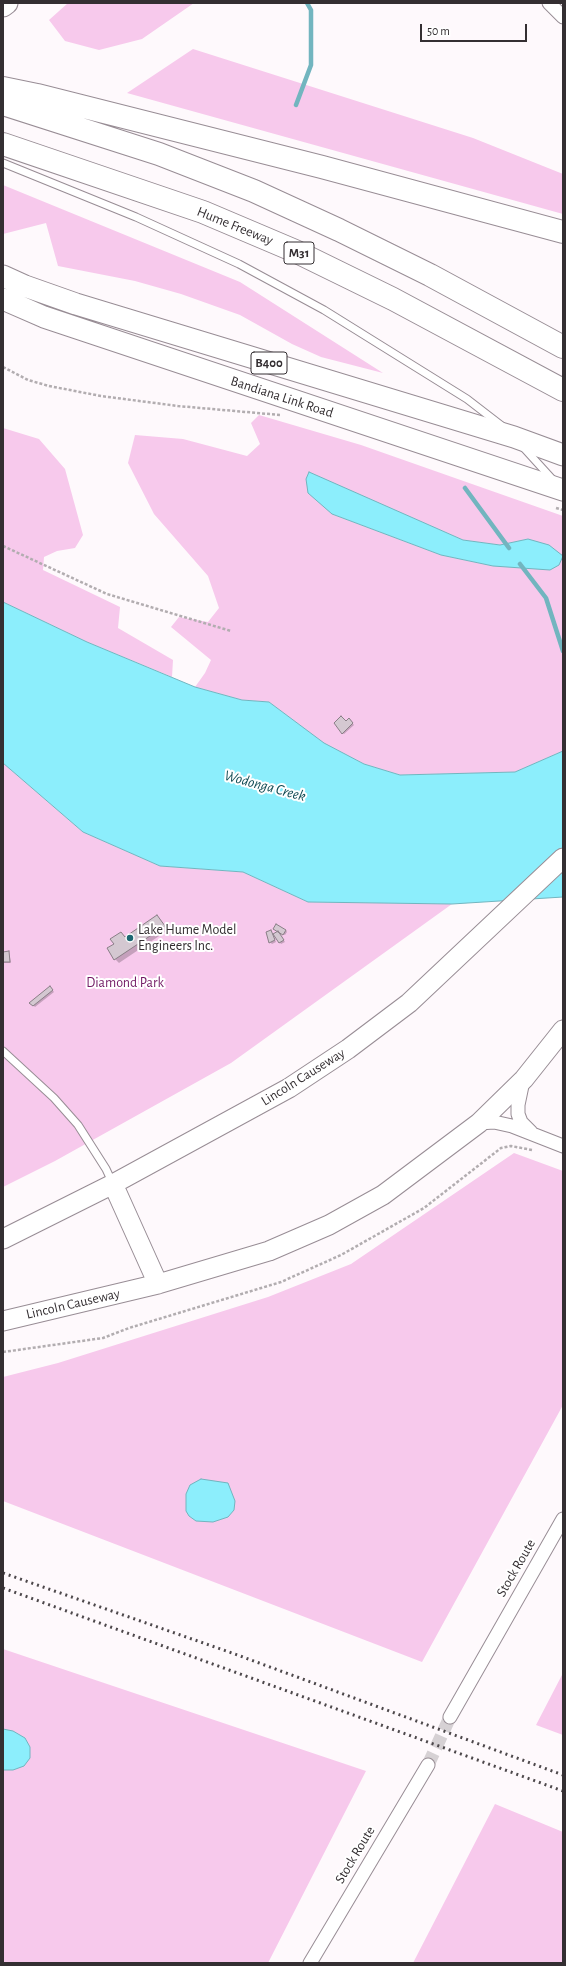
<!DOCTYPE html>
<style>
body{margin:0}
#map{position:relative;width:566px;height:1966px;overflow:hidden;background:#fef9fc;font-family:"Alegreya Sans",sans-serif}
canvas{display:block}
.frame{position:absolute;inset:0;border:4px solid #342f32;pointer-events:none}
.scale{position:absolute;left:420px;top:24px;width:107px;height:18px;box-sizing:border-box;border:2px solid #342f32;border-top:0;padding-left:5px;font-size:12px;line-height:14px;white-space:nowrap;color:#342f32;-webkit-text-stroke:3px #fff;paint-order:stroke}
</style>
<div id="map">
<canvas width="566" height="1966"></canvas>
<div class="frame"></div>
<div class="scale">50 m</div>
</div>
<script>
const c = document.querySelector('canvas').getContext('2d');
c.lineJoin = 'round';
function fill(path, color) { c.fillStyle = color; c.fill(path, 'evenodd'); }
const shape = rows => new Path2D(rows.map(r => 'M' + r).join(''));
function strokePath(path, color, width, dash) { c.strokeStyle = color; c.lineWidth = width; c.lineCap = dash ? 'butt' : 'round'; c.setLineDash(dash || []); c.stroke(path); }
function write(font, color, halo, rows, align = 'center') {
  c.font = font + ' "Alegreya Sans",sans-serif'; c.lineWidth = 4; c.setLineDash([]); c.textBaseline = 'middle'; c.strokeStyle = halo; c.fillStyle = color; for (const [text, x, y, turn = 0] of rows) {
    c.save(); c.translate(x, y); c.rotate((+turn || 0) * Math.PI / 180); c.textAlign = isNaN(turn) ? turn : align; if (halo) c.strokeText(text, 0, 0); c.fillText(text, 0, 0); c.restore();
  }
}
fill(shape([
 [68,3,194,3,142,39,99,50,65,41,49,20],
 [193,49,473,138,563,174,563,214,127,93],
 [3,185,240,282,383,373,321,357,292,344,240,315,181,294,135,281,58,266,46,223,3,234],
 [259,415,361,445,563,516,563,751,515,772,400,775,364,764,323,743,269,702,242,700,195,687,205,673,211,660,171,627,179,617,208,622,219,608,208,576,154,514,128,463,135,435,183,439,247,456,260,444,251,423],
 [309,473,463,540,500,545,528,539,493,566,441,555,332,514],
 [3,428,39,439,65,469,83,535,75,548,57,551,44,557,43,570,120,607,118,628,173,660,172,677,87,642,3,602],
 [3,763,83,832,160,866,243,872,308,902,452,904,231,1063,55,1161,3,1187],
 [514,1153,563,1171,563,1405,422,1662,3,1501,3,1377,58,1363,268,1297,351,1264],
 [3,1649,366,1771,268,1963,3,1963],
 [563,1673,563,1735,536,1725],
 [495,1804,563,1832,563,1963,413,1963]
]), '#f7c9ec');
const water = shape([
 [309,472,463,540,500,545,528,539,549,545,563,556,559,565,550,570,493,566,441,555,332,514,308,493,306,479,309,472],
 [3,602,87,642,195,687,242,700,269,702,324,743,364,764,400,775,515,772,563,751,563,897,452,904,308,902,243,872,160,866,83,832,3,763,3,602],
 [201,1479,228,1483,235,1501,234,1510,228,1517,213,1522,196,1521,189,1516,186,1511,186,1494,190,1485,201,1479],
 [3,1729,13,1731,25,1738,30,1747,30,1758,24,1766,13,1770,3,1770,3,1729]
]);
fill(water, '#8ceefc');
strokePath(water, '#72b5bf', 1);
fill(shape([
 [349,719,354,725,344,734,342,733,346,722],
 [157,916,168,930,119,963,115,959,121,933,125,937],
 [276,930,286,930,287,932,285,935],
 [271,931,276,942,272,944,270,942],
 [278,932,285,942,281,944,274,934],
 [9,952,11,963,3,963,3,953],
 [50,987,54,992,35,1007,31,1003]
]), '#0003');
strokePath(shape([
 [296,105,311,65,311,10,307,3],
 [465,488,509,548],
 [520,564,546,598,563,651]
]), '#72b5bf', 4.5);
const building = shape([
 [341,716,346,721,349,718,353,723,342,734,334,723,341,716],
 [157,915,165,926,114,960,107,948,114,944,110,939,121,932,125,937,157,915],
 [276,924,286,930,283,935,273,929,276,924],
 [271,930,275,940,269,943,266,932,271,930],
 [278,931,284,940,279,943,273,934,278,931],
 [9,951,10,962,3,962,3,952,9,951],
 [50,986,53,990,33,1006,29,1003,50,986]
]);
fill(building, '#d4c8d1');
strokePath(building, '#8a7f87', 1);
strokePath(shape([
 [428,1765,450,1717]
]), '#d6d1d4', 13, [13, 6]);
const service = shape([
 [3,163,136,217,239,264,324,310,467,399,502,426],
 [523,447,553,480],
 [3,1051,54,1098,78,1125,106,1169,113,1184]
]);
const minor = shape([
 [549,3,563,17],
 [523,1081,518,1105,518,1114,521,1122,531,1132],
 [479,1123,494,1122,512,1126,563,1146],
 [450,1717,563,1519],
 [310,1963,428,1765]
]);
const secondary = shape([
 [113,1184,158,1284],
 [3,1239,113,1184,289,1088,348,1049,409,1003,563,858],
 [3,1321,158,1284,269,1251,329,1225,383,1195,479,1123,524,1079,563,1030]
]);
const primary = shape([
 [3,6,7,3],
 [3,276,25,286,76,304,514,437,563,455],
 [3,299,44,317,563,490]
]);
const motorway = shape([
 [3,88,37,95,322,167,563,232],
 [3,104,159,154,254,191,339,230,430,275,563,347],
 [3,144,203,212,295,251,393,299,563,390]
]);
strokePath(service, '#988d95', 9);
strokePath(minor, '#988d95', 15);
strokePath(secondary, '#988d95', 21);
strokePath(primary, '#988d95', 23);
strokePath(motorway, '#988d95', 24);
strokePath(shape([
 [3,367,28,380,49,386,101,396,178,406,280,415],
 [556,508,563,510],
 [3,546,107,594,231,631],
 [3,1352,103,1338,129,1328,281,1282,341,1255,424,1208,501,1148,511,1146,532,1150]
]), '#b2adb0', 2.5, [3, 2]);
strokePath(service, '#fff', 7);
strokePath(minor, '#fff', 13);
strokePath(secondary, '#fff', 19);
strokePath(primary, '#fff', 21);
strokePath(motorway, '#fff', 22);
strokePath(shape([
 [3,1573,232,1653,563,1775],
 [3,1588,563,1791]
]), '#4d484b', 3, [2, 4]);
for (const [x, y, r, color] of [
 [130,938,4,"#1d6872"]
]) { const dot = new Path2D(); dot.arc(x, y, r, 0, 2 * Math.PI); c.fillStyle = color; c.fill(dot); strokePath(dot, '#fff', 1.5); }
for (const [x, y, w] of [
 [299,253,30],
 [269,363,36]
]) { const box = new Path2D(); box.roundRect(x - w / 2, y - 11, w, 22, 3); c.fillStyle = '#fff'; c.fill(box); strokePath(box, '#342f32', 1); }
write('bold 13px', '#342f32', null, [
 ["M31",299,253],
 ["B400",269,363]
]);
write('14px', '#342f32', '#fff', [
 ["Hume Freeway",235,226,22],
 ["Bandiana Link Road",282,397,18],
 ["Lincoln Causeway",303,1077,-32],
 ["Lincoln Causeway",73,1304,-13],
 ["Stock Route",516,1568,-60],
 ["Stock Route",355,1855,-59]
]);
write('14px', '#342f32', '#fff', [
 ["Lake Hume Model",138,930],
 ["Engineers Inc.",138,946]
], 'left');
write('14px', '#721a65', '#fff', [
 ["Diamond Park",125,983]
]);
write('italic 15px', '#124d55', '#fff', [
 ["Wodonga Creek",265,786,15]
]);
</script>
